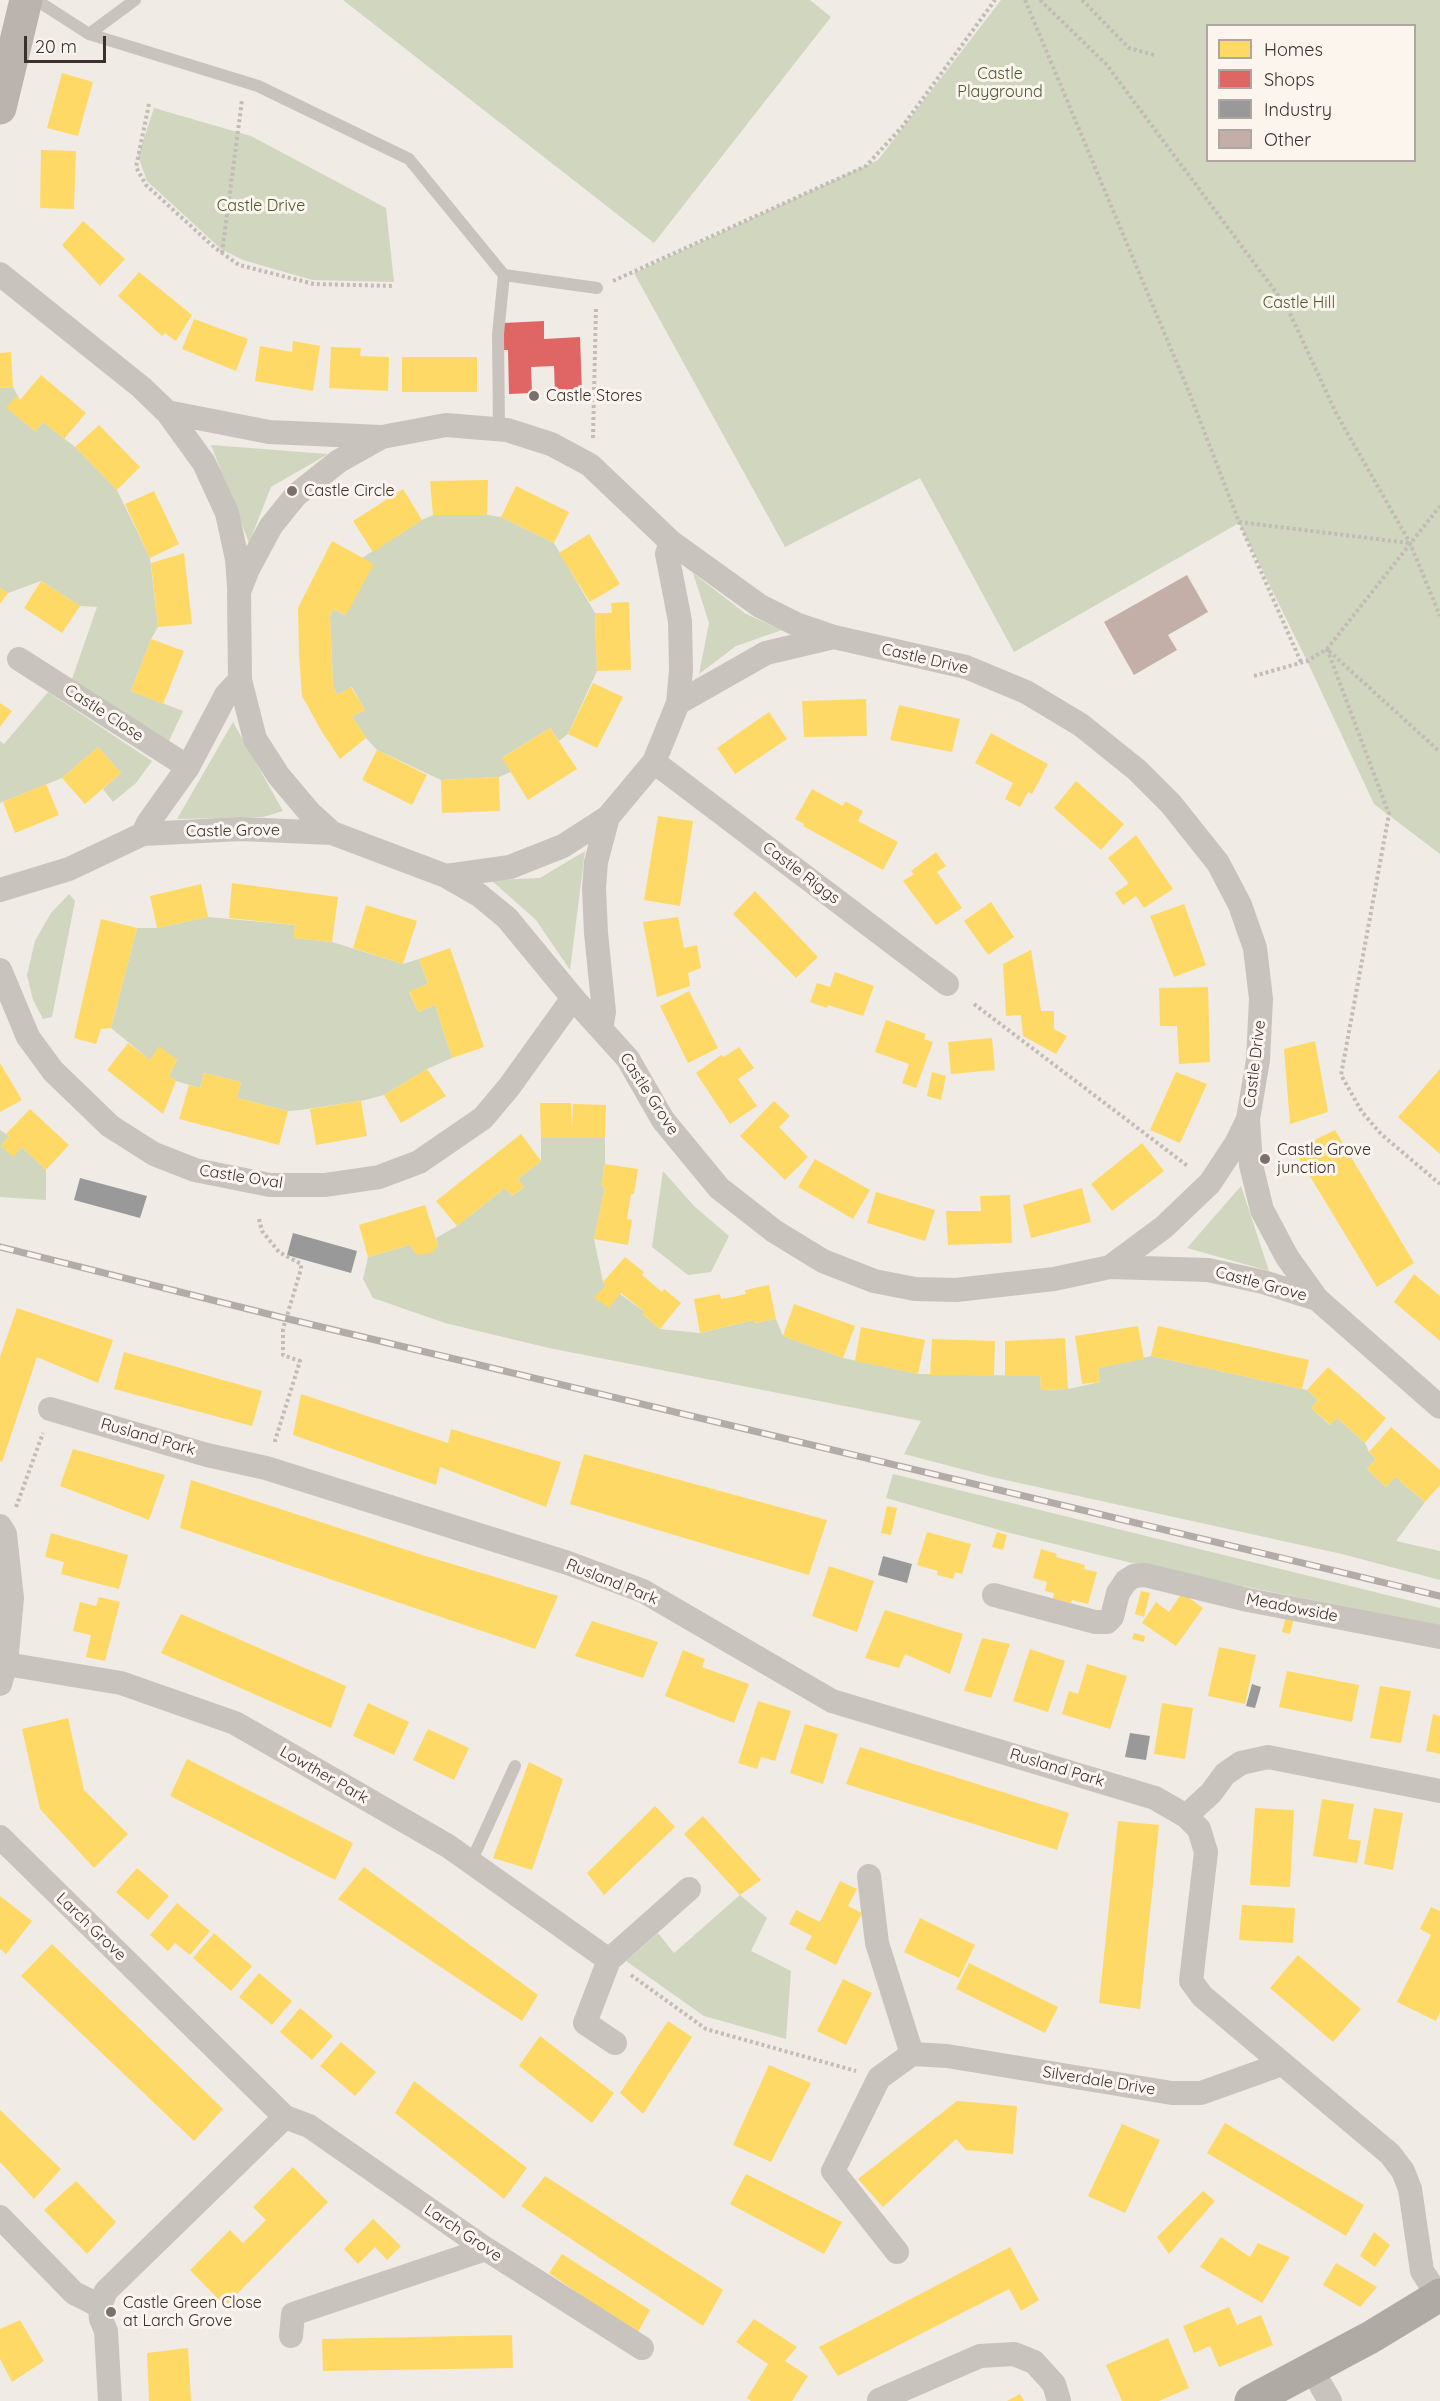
<!DOCTYPE html>
<style>
body{margin:0}
#map{position:relative;width:1440px;height:2401px;overflow:hidden;background:#f0ebe5;font-family:Quicksand,sans-serif}
canvas{display:block}
.legend{position:absolute;left:1206px;top:24px;width:210px;height:138px;box-sizing:border-box;background:#fbf5ee;border:2px solid #aea6a0;margin:0;padding:8px 10px;list-style:none;font-size:18px;color:#3b302b}
.legend li{display:flex;align-items:center;gap:12px;height:30px}
.legend b{width:30px;border:2px solid #aea6a0}
.scale{position:absolute;left:24px;top:36px;width:82px;height:27px;box-sizing:border-box;border:3px solid #3b302b;border-top:0;padding-left:8px;font-size:18px;line-height:21px;white-space:nowrap;color:#3b302b;-webkit-text-stroke:4px #fbf5ee;paint-order:stroke}
</style>
<div id="map">
<canvas width="1440" height="2401"></canvas>
<ul class="legend">
<li><b style="height:16px;background:#ffd966"></b>Homes</li>
<li><b style="height:16px;background:#e06666"></b>Shops</li>
<li><b style="height:16px;background:#999"></b>Industry</li>
<li><b style="height:16px;background:#c3afa7"></b>Other</li>
</ul>
<div class="scale">20 m</div>
</div>
<script>
const c = document.querySelector('canvas').getContext('2d');
c.lineJoin = 'round';
function fill(path, color) { c.fillStyle = color; c.fill(path, 'evenodd'); }
const shape = rows => new Path2D(rows.map(r => 'M' + r).join(''));
function strokePath(path, color, width, dash) { c.strokeStyle = color; c.lineWidth = width; c.lineCap = dash ? 'butt' : 'round'; c.setLineDash(dash || []); c.stroke(path); }
function write(font, color, halo, rows, align = 'center') {
  c.font = font + ' Quicksand,sans-serif'; c.lineWidth = 6; c.setLineDash([]); c.textBaseline = 'middle'; c.strokeStyle = halo; c.fillStyle = color; for (const [text, x, y, turn = 0] of rows) {
    c.save(); c.translate(x, y); c.rotate((+turn || 0) * Math.PI / 180); c.textAlign = isNaN(turn) ? turn : align; if (halo) c.strokeText(text, 0, 0); c.fillText(text, 0, 0); c.restore();
  }
}
fill(shape([
 [343,0,810,0,831,17,654,243],
 [1001,0,1440,0,1440,854,1374,804,1307,661,1239,523,1014,652,920,478,785,547,634,273,878,160],
 [1208,26,1414,26,1414,160,1208,160],
 [154,108,251,136,386,208,394,282,312,280,243,260,221,249,147,181,138,156],
 [13,387,20,400,7,408,35,431,43,422,75,447,117,490,150,558,158,627,151,639,131,691,183,711,168,743,72,679,97,607,80,606,41,581,8,593,0,588,0,388],
 [211,445,328,454,271,487,249,543],
 [433,515,487,515,501,517,554,543,595,613,597,671,568,734,559,741,550,728,503,757,511,772,499,777,441,780,377,750,366,738,352,716,365,710,352,687,337,695,333,686,330,616,333,609,345,615,362,558,422,520],
 [693,573,746,614,782,630,736,646,699,674,709,623],
 [48,692,152,761,136,783,113,802,103,789,121,773,98,747,62,778,0,803,0,741,4,744],
 [233,722,283,811,263,817,177,819],
 [585,851,570,970,536,920,491,880,540,878],
 [69,894,75,901,52,1017,43,1019,33,1000,27,975,35,941,51,913],
 [208,917,295,925,294,938,332,942,403,964,419,959,428,984,409,992,418,1012,435,1005,452,1058,427,1069,384,1095,361,1101,300,1110,288,1111,237,1098,241,1082,204,1073,200,1088,176,1081,169,1076,177,1060,159,1047,150,1060,111,1028,137,928,157,928],
 [0,1130,9,1136,1,1146,13,1156,22,1147,46,1170,46,1200,0,1197],
 [541,1138,605,1138,605,1164,601,1186,605,1187,594,1239,603,1282,645,1312,643,1315,660,1329,700,1333,754,1320,755,1323,776,1319,783,1336,843,1358,918,1374,1040,1376,1041,1390,1068,1389,1100,1382,1098,1368,1151,1356,1307,1390,1318,1400,1311,1408,1330,1425,1337,1418,1365,1443,1369,1452,1376,1459,1367,1469,1386,1487,1395,1477,1425,1502,1396,1541,1440,1551,1440,1580,1342,1554,992,1477,904,1454,921,1421,549,1348,445,1323,373,1298,363,1279,368,1257,410,1245,415,1253,438,1246,436,1238,457,1226,505,1188,512,1196,524,1187,518,1179,541,1161],
 [663,1171,694,1206,729,1236,711,1272,688,1275,652,1247],
 [1241,1186,1269,1271,1187,1248],
 [893,1474,1440,1608,1440,1626,1144,1566,1010,1533,886,1498],
 [740,1895,767,1918,751,1951,791,1971,786,2039,704,2016,626,1961,658,1933,674,1953]
]), '#d1d6bf');
fill(shape([
 [62,73,93,82,78,136,47,128],
 [41,150,76,151,74,209,40,208],
 [83,221,125,259,100,286,62,245],
 [139,272,192,315,176,341,165,333,162,336,118,296],
 [194,319,248,339,236,371,182,349],
 [293,341,320,346,313,391,255,381,260,346,292,352],
 [331,347,361,348,360,356,389,357,388,391,329,388],
 [11,352,13,387,0,388,0,353],
 [402,357,477,357,477,392,402,392],
 [41,375,86,413,64,439,43,422,35,431,6,408,16,396,20,400],
 [99,425,140,467,117,490,75,447],
 [488,480,487,515,433,515,430,481],
 [516,486,569,512,554,543,501,517],
 [403,489,422,520,373,552,353,521],
 [154,491,179,544,150,558,125,504],
 [589,534,620,584,590,602,559,553],
 [332,541,374,564,346,615,333,609,330,616,333,686,337,695,351,687,365,710,352,716,366,738,340,759,322,732,302,696,299,653,298,608],
 [184,553,192,624,158,627,151,563],
 [41,581,80,606,62,633,24,608],
 [0,588,8,593,0,604],
 [629,602,631,670,597,671,595,613,612,613,611,603],
 [151,639,184,651,163,704,131,691],
 [593,683,623,697,597,748,568,734],
 [866,699,867,736,804,737,802,701],
 [0,703,12,711,0,727],
 [899,705,960,719,952,752,890,740],
 [769,712,787,739,735,774,717,748],
 [550,728,577,769,528,800,502,758],
 [991,733,1048,764,1032,794,1028,792,1020,807,1005,799,1013,783,975,763],
 [98,747,121,773,85,804,62,778],
 [377,750,427,775,412,805,362,780],
 [499,777,500,811,442,813,441,780],
 [1076,781,1124,824,1101,850,1054,808],
 [46,784,59,815,15,833,3,802],
 [812,789,843,806,845,801,863,811,858,821,898,842,883,870,803,826,804,824,795,819],
 [658,816,693,821,680,906,644,900],
 [1136,835,1173,889,1144,908,1136,896,1123,905,1115,893,1128,884,1127,881,1108,858],
 [936,852,946,866,937,872,962,908,936,925,903,881,914,874,911,871],
 [232,883,338,897,332,942,293,938,295,925,229,918],
 [201,884,208,917,157,928,150,896],
 [755,891,818,957,796,978,733,914],
 [991,902,1014,937,988,955,964,921],
 [1184,904,1206,965,1174,977,1150,916],
 [366,905,417,921,403,964,353,948],
 [678,917,684,948,697,945,701,968,688,973,690,986,657,997,643,922],
 [101,919,137,928,111,1028,101,1029,96,1044,74,1038],
 [450,948,484,1047,452,1058,435,1005,418,1012,409,991,428,984,419,959],
 [1031,950,1041,1011,1054,1011,1054,1029,1067,1036,1056,1054,1023,1036,1021,1015,1006,1016,1003,964],
 [835,972,874,986,863,1016,828,1005,827,1008,810,1002,817,983,830,987],
 [1208,987,1210,1062,1179,1064,1177,1026,1160,1026,1159,988],
 [689,991,718,1048,688,1063,660,1006],
 [886,1020,926,1034,924,1039,933,1042,916,1088,902,1083,909,1064,875,1052],
 [992,1038,995,1070,951,1074,948,1042],
 [1315,1041,1328,1112,1290,1124,1284,1049],
 [128,1043,150,1060,159,1046,177,1060,169,1076,176,1081,163,1114,107,1070],
 [739,1047,754,1068,738,1079,757,1106,730,1124,696,1073,721,1055,724,1057],
 [0,1063,22,1100,0,1112],
 [427,1069,446,1096,401,1123,384,1095],
 [1440,1069,1440,1154,1398,1117],
 [932,1072,946,1076,941,1100,927,1096],
 [1176,1072,1207,1084,1180,1143,1150,1130],
 [204,1073,241,1082,237,1098,288,1111,279,1145,179,1119,189,1085,200,1088],
 [361,1101,367,1136,316,1145,310,1109],
 [774,1101,790,1116,779,1127,808,1157,785,1180,740,1136],
 [540,1103,571,1103,572,1128,573,1104,606,1105,605,1138,541,1138],
 [30,1109,69,1145,46,1170,22,1147,13,1157,1,1146,9,1136,6,1134],
 [1335,1130,1414,1263,1377,1287,1294,1150],
 [521,1134,541,1161,518,1179,524,1187,512,1196,505,1188,457,1226,436,1201],
 [1142,1143,1164,1171,1112,1211,1091,1184],
 [815,1159,870,1190,853,1219,798,1187],
 [605,1164,638,1169,634,1194,631,1194,627,1219,632,1220,628,1245,594,1239,605,1187,601,1186],
 [1082,1188,1091,1222,1031,1238,1023,1205],
 [876,1192,935,1210,925,1241,867,1223],
 [1010,1195,1012,1243,948,1245,946,1211,981,1211,980,1196],
 [425,1205,438,1246,433,1252,421,1255,415,1253,410,1245,368,1257,359,1225],
 [625,1257,644,1272,642,1275,662,1292,664,1289,681,1303,660,1329,642,1314,645,1312,621,1293,609,1308,594,1298,606,1285,603,1282],
 [1414,1274,1440,1296,1440,1341,1394,1302],
 [769,1285,776,1319,754,1323,754,1320,700,1333,694,1299,720,1294,721,1299,733,1297,746,1294,745,1290],
 [794,1304,855,1326,843,1358,783,1336],
 [17,1308,113,1340,98,1383,37,1357,2,1462,0,1461,0,1357],
 [1138,1326,1144,1359,1098,1368,1100,1382,1082,1384,1075,1336],
 [1158,1326,1309,1360,1302,1389,1151,1356],
 [861,1327,925,1340,918,1374,855,1361],
 [1065,1338,1068,1389,1041,1390,1040,1376,1005,1376,1005,1341],
 [932,1339,995,1341,994,1376,930,1375],
 [124,1352,262,1391,252,1426,114,1389],
 [1328,1367,1386,1418,1365,1443,1337,1418,1331,1425,1311,1408,1318,1400,1307,1390],
 [301,1394,448,1443,451,1429,561,1462,546,1507,440,1467,436,1485,293,1435],
 [1391,1427,1440,1470,1440,1485,1425,1502,1395,1477,1386,1487,1367,1469,1376,1459,1369,1452],
 [73,1449,165,1475,149,1520,60,1486],
 [584,1454,827,1520,809,1575,570,1504],
 [191,1480,419,1554,558,1596,535,1649,180,1528],
 [887,1506,897,1508,891,1535,881,1533],
 [927,1532,971,1544,962,1574,955,1572,953,1579,937,1575,938,1571,917,1565],
 [997,1532,1007,1535,1003,1550,992,1547],
 [51,1533,128,1555,119,1589,61,1574,64,1562,45,1557],
 [1041,1549,1057,1554,1056,1557,1085,1565,1084,1569,1097,1572,1088,1604,1072,1600,1071,1603,1053,1599,1054,1593,1045,1591,1047,1582,1033,1578],
 [829,1566,874,1581,857,1632,812,1616],
 [1141,1591,1150,1593,1144,1617,1135,1614],
 [1182,1593,1203,1608,1176,1646,1142,1623,1156,1602,1169,1612],
 [99,1597,120,1602,105,1661,86,1657,91,1635,73,1631,80,1602,96,1606],
 [885,1610,963,1634,950,1674,905,1654,899,1668,865,1658],
 [181,1614,346,1686,331,1728,161,1653],
 [1286,1617,1294,1619,1290,1634,1282,1632],
 [592,1621,658,1642,643,1678,575,1656],
 [1134,1633,1145,1636,1144,1642,1132,1639],
 [982,1638,1010,1644,991,1698,964,1691],
 [1219,1647,1256,1655,1245,1704,1208,1696],
 [1030,1649,1065,1661,1048,1712,1013,1701],
 [683,1650,705,1659,702,1667,749,1684,734,1723,665,1696],
 [1087,1664,1127,1676,1110,1729,1062,1714,1069,1691,1078,1694],
 [1287,1671,1359,1685,1352,1722,1279,1707],
 [1380,1686,1411,1691,1401,1743,1370,1738],
 [758,1701,791,1711,775,1761,761,1757,757,1769,738,1763],
 [368,1703,409,1722,394,1755,353,1736],
 [1162,1703,1193,1708,1185,1759,1154,1754],
 [1433,1714,1440,1716,1440,1754,1426,1751],
 [68,1718,84,1790,128,1834,94,1868,40,1809,22,1729],
 [805,1724,838,1734,823,1784,790,1773],
 [428,1729,469,1748,454,1780,413,1760],
 [860,1747,1069,1813,1057,1850,846,1784],
 [187,1759,353,1843,335,1880,170,1796],
 [529,1762,563,1779,532,1870,493,1858],
 [1322,1799,1354,1804,1348,1839,1361,1841,1357,1863,1313,1856],
 [655,1806,675,1827,604,1895,587,1873],
 [1255,1808,1294,1810,1290,1887,1250,1885],
 [1374,1808,1403,1813,1393,1870,1364,1864],
 [703,1816,761,1880,740,1895,684,1834],
 [1118,1821,1159,1825,1140,2009,1099,2003],
 [364,1867,538,1995,522,2021,338,1899],
 [137,1868,169,1896,148,1920,116,1892],
 [840,1881,857,1889,848,1906,862,1913,836,1965,805,1949,812,1936,789,1924,796,1910,820,1922],
 [0,1896,32,1921,6,1954,0,1949],
 [177,1903,210,1931,190,1955,175,1943,168,1951,150,1935],
 [1242,1905,1295,1908,1293,1943,1239,1940],
 [1431,1907,1440,1911,1440,2012,1436,2021,1397,2002,1431,1935,1420,1929],
 [920,1918,975,1945,959,1978,904,1952],
 [214,1933,252,1966,231,1991,193,1958],
 [52,1944,223,2109,194,2141,21,1976],
 [1298,1955,1361,2009,1333,2042,1270,1988],
 [969,1963,1058,2007,1045,2033,956,1989],
 [259,1973,292,2001,272,2025,239,1997],
 [843,1979,872,1993,846,2045,817,2031],
 [300,2008,333,2036,312,2060,280,2032],
 [668,2021,692,2037,643,2114,620,2093],
 [540,2036,614,2093,592,2123,519,2066],
 [341,2042,376,2072,355,2096,320,2066],
 [769,2065,811,2083,771,2162,733,2145],
 [414,2081,527,2168,504,2199,395,2113],
 [957,2101,1017,2106,1013,2154,966,2150,956,2139,883,2207,858,2179],
 [0,2110,61,2169,34,2199,0,2162],
 [1225,2123,1364,2205,1346,2236,1207,2153],
 [1122,2124,1160,2140,1125,2213,1088,2196],
 [293,2167,328,2202,225,2306,190,2270,230,2230,243,2243,266,2220,253,2207],
 [746,2174,842,2222,824,2254,730,2204],
 [545,2176,723,2290,703,2326,521,2206],
 [76,2181,116,2222,87,2254,44,2210],
 [1203,2191,1215,2201,1169,2254,1157,2237],
 [373,2219,401,2246,387,2260,375,2247,358,2264,344,2249],
 [1374,2232,1390,2245,1375,2267,1360,2256],
 [1221,2237,1250,2257,1258,2243,1290,2257,1262,2303,1200,2267],
 [1010,2247,1039,2300,1021,2311,1009,2289,838,2376,819,2347],
 [562,2254,650,2310,637,2334,549,2273],
 [1336,2263,1377,2287,1360,2307,1323,2285],
 [1229,2307,1237,2325,1261,2315,1273,2345,1219,2367,1210,2346,1194,2353,1183,2326],
 [754,2319,797,2347,785,2361,808,2376,792,2401,751,2401,747,2398,768,2364,736,2342],
 [20,2320,44,2361,12,2382,0,2359,0,2329],
 [512,2335,513,2368,323,2371,322,2339],
 [1168,2338,1189,2388,1159,2401,1122,2401,1106,2365],
 [188,2348,191,2401,149,2401,147,2353],
 [1020,2394,1024,2401,1007,2401]
]), '#ffd966');
fill(shape([
 [544,321,544,339,580,337,582,393,555,394,554,366,531,367,532,393,509,394,508,350,503,350,503,323]
]), '#e06666');
fill(shape([
 [80,1178,147,1196,140,1218,74,1200],
 [293,1233,357,1251,351,1273,287,1255],
 [883,1556,912,1564,907,1583,878,1575],
 [1252,1684,1261,1687,1255,1708,1246,1706],
 [1130,1733,1150,1736,1146,1760,1125,1757]
]), '#999');
fill(shape([
 [1187,575,1208,612,1168,635,1177,650,1134,675,1104,622]
]), '#c3afa7');
strokePath(shape([
 [1025,0,1189,392,1239,522,1301,662],
 [1040,0,1106,64,1287,307,1336,413,1410,543,1440,616],
 [1082,0,1129,48,1154,55],
 [149,104,136,167,146,185,215,248,239,265,314,284,394,286],
 [222,253,242,100],
 [613,281,866,166,902,127,995,0],
 [593,438,596,307],
 [1239,522,1409,543],
 [1327,649,1389,814,1341,1075,1362,1112,1381,1134,1440,1184],
 [1329,651,1440,752],
 [1254,676,1307,661,1327,649,1440,506],
 [974,1004,1189,1167],
 [259,1219,262,1231,279,1252,301,1264,301,1269,283,1329,283,1355,300,1361,274,1444],
 [16,1507,43,1433],
 [631,1975,706,2029,856,2071]
]), '#c2bbb6', 4, [3, 3]);
strokePath(shape([
 [36,0,89,34,258,86,409,159,504,275,597,288],
 [89,34,135,0],
 [499,429,498,334,504,275],
 [471,1862,515,1766]
]), '#c9c3be', 12);
strokePath(shape([
 [0,274,141,387,167,412,204,463,227,513,237,559,239,587],
 [167,412,269,432,382,437,446,425,507,430,551,444,590,465,671,542,760,606,796,624,834,637,966,667,1026,692,1081,725,1137,770,1171,804,1218,863,1240,905,1255,948,1261,999,1258,1060,1248,1119,1251,1165,1262,1210,1287,1257,1317,1299],
 [19,659,188,767],
 [678,703,766,653,834,637],
 [654,762,947,984],
 [332,833,310,813,278,775,255,739,240,680,239,592,248,569,271,526,296,495,339,461,380,438],
 [143,834,148,823,188,767,226,695,240,680],
 [446,876,510,867,563,846,608,817,654,762,678,703,681,670,680,621,667,554,671,542],
 [0,890,69,869,143,834,241,829,332,833,446,876,479,895,507,918,573,998,628,1059,663,1120,719,1188,774,1231,823,1261,874,1281,915,1289,956,1290,1054,1279,1110,1267,1208,1270,1263,1282,1317,1299,1440,1407],
 [0,970,28,1037,53,1071,110,1126,154,1154,195,1170,270,1185,324,1185,379,1177,419,1162,483,1118,509,1087,573,998],
 [601,1029,604,1012,596,933,594,888,596,862,608,817],
 [1110,1267,1164,1227,1210,1183,1237,1142,1248,1119],
 [50,1409,207,1455,266,1468,568,1563,643,1591,832,1701,1155,1798,1186,1816,1199,1829,1206,1852,1191,1981,1202,1996,1390,2154,1403,2171,1410,2189,1422,2271,1438,2296],
 [0,1526,5,1534,12,1598,6,1664,0,1684],
 [994,1595,1095,1622,1107,1622,1112,1617,1118,1593,1126,1581,1134,1576,1145,1575,1248,1600,1440,1637],
 [6,1664,121,1683,235,1723,448,1846,609,1960],
 [1186,1816,1211,1793,1225,1774,1241,1763,1268,1757,1440,1791],
 [0,1837,285,2117,106,2291,100,2306,101,2319,106,2331,110,2401],
 [869,1876,877,1943,912,2054],
 [615,2043,585,2023,609,1960,689,1889],
 [285,2117,309,2126,486,2249,642,2348],
 [0,2217,74,2293,100,2306],
 [897,2252,833,2171,879,2078,912,2054,947,2056,1172,2093,1201,2093,1282,2064],
 [291,2336,293,2314,486,2249],
 [1312,2370,1330,2401],
 [879,2400,980,2356,1014,2354,1034,2362,1054,2384,1059,2401]
]), '#c9c3be', 24);
strokePath(shape([
 [0,108,26,0]
]), '#bab3ae', 33);
strokePath(shape([
 [1251,2401,1371,2337,1440,2295]
]), '#afaaa4', 33);
const rail = shape([
 [0,1247,280,1317,1440,1596]
]);
strokePath(rail, '#b1aca8', 7);
strokePath(rail, '#fbf5ee', 4.5, [14]);
for (const [x, y, r, color] of [
 [534,396,6,"#7a716c"],
 [292,491,6,"#7a716c"],
 [1265,1159,6,"#7a716c"],
 [111,2312,6,"#7a716c"]
]) { const dot = new Path2D(); dot.arc(x, y, r, 0, 2 * Math.PI); c.fillStyle = color; c.fill(dot); strokePath(dot, '#fbf5ee', 2); }
write('16px', '#4a5a2e', '#fbf5ee', [
 ["Castle",1000,74],
 ["Playground",1000,92],
 ["Castle Drive",261,206],
 ["Castle Hill",1299,303]
]);
write('16px', '#3b302b', '#fbf5ee', [
 ["Castle Stores",546,396],
 ["Castle Circle",304,491],
 ["Castle Grove",1277,1150],
 ["junction",1277,1168],
 ["Castle Green Close",123,2303],
 ["at Larch Grove",123,2321]
], 'left');
write('16px', '#3b302b', '#fbf5ee', [
 ["Castle Drive",925,659,13],
 ["Castle Close",104,713,33],
 ["Castle Grove",233,831,-1],
 ["Castle Riggs",801,873,37],
 ["Castle Drive",1255,1064,-83],
 ["Castle Grove",649,1094,57],
 ["Castle Oval",241,1177,9],
 ["Castle Grove",1261,1284,15],
 ["Rusland Park",148,1437,16],
 ["Rusland Park",612,1582,22],
 ["Meadowside",1292,1608,11],
 ["Rusland Park",1057,1768,17],
 ["Lowther Park",324,1775,30],
 ["Larch Grove",91,1927,44],
 ["Silverdale Drive",1099,2081,9],
 ["Larch Grove",463,2233,34]
]);
</script>
